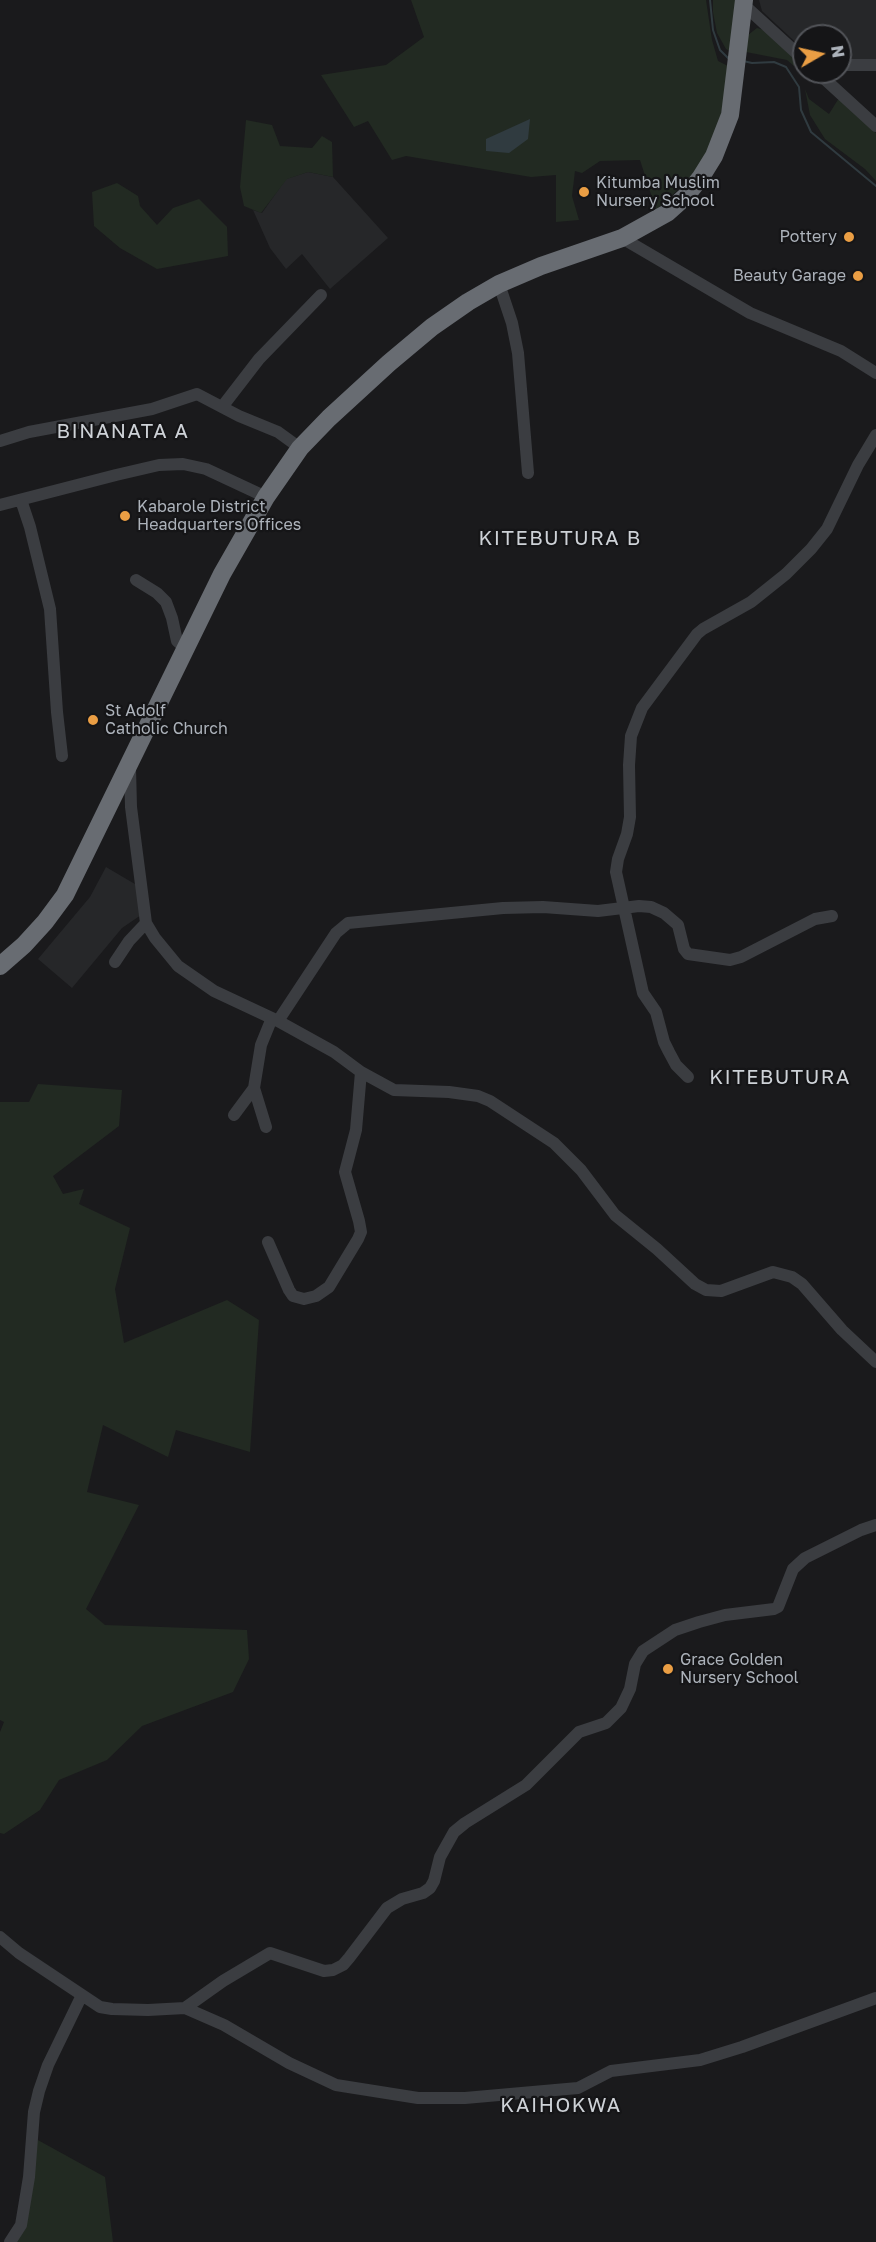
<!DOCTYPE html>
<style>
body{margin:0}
#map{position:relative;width:876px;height:2242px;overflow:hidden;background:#1a1a1c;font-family:"Golos Text",sans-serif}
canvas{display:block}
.north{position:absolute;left:792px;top:24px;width:60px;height:60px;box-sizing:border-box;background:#151517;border:2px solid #525459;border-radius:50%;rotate:81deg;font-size:16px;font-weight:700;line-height:24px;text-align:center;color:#adb3bb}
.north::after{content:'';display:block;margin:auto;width:21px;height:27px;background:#ea9e44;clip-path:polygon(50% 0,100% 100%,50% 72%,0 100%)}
</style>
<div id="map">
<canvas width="876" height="2242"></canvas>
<div class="north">N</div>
</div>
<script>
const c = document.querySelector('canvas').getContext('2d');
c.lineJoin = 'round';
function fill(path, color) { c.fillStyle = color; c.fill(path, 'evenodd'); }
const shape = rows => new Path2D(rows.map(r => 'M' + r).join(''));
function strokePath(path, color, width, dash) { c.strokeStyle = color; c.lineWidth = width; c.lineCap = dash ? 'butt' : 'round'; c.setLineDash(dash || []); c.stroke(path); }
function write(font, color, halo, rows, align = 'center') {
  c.font = font + ' "Golos Text",sans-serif'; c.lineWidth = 4.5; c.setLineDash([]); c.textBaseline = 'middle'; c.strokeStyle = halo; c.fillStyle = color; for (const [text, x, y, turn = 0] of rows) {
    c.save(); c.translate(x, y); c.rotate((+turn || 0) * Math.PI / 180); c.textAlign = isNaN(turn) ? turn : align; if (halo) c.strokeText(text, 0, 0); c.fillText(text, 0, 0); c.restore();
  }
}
fill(shape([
 [759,0,876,0,876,66,840,65,840,36,804,36,804,50,762,11],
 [308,172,333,177,388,238,330,289,302,254,286,269,270,248,253,210,262,213,286,179],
 [106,867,140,887,144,913,122,928,72,988,38,959,90,897]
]), '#262729');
fill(shape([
 [411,0,706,0,712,40,718,61,730,67,717,136,695,174,656,210,640,160,600,161,582,173,575,171,572,196,579,220,556,222,556,175,531,177,406,156,392,160,368,121,354,127,321,75,386,65,424,37],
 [713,0,737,0,732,52,726,49,717,33,713,12],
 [757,28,764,30,799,60,794,66,787,60,746,52,748,35],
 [805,89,809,99,829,114,839,98,876,133,876,181,865,169,825,139,810,115],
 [246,120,272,125,280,146,312,148,322,136,332,142,333,177,308,172,287,179,261,213,244,206,240,187],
 [117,183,138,196,140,206,157,225,173,208,199,199,227,227,228,256,157,269,120,248,94,226,92,192],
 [38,1084,122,1090,119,1126,53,1176,63,1194,84,1189,79,1204,130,1228,115,1289,124,1343,227,1300,259,1320,250,1452,176,1430,168,1457,103,1425,87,1492,139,1505,86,1609,105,1625,247,1630,249,1659,233,1692,142,1726,107,1760,59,1780,40,1810,4,1834,0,1833,0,1732,4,1722,0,1720,0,1102,29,1102],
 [36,2139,105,2177,113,2242,13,2242]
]), '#222a22');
fill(shape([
 [530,119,528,139,509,153,486,151,486,139]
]), '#303b40');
strokePath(shape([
 [710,0,713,30,720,50,728,58],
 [743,61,752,63,774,62,786,67,799,87,801,110,811,132,876,186]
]), '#303b40', 2);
strokePath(shape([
 [743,4,804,60],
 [840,65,876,65],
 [817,72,876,126],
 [622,238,750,313,841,351,876,373],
 [499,284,512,323,518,353,528,473],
 [222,407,259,359,321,295],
 [0,441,29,432,152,409,197,394,239,416,278,432,300,448],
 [21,500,30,527,50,609,57,712,62,756],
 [0,505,116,475,159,465,183,464,206,469,266,497],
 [136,580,157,593,166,602,172,618,177,641,186,649],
 [130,768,131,807,146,923,155,938,178,966,214,991,278,1021,334,1052,361,1072,394,1090,449,1092,478,1096,490,1101,554,1143,581,1170,615,1215,657,1249,695,1284,706,1290,721,1291,773,1272,792,1277,802,1284,842,1330,876,1362],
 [115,962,129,941,146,923],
 [278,1021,336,933,348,923,503,908,543,907,598,911,639,906,651,907,664,913,678,925,684,949,688,954,730,960,741,957,815,919,832,916],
 [688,1077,676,1065,669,1052,664,1042,656,1012,643,993,616,872,618,859,627,834,630,817,629,765,631,736,642,708,697,634,703,629,751,602,786,574,811,549,827,529,858,465,876,435],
 [234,1115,254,1088],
 [266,1127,254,1088,261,1045,272,1018],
 [268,1242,289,1290,293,1296,304,1299,316,1296,329,1287,358,1239,361,1232,359,1221,345,1172,356,1130,361,1072],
 [0,1937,19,1953,100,2007,112,2009,148,2010,185,2008,223,1981,270,1953,324,1971,333,1970,343,1965,349,1958,387,1908,402,1899,423,1893,430,1888,434,1881,440,1857,454,1832,465,1823,526,1785,579,1732,606,1723,621,1708,630,1689,635,1664,643,1651,675,1630,699,1622,725,1615,774,1609,778,1607,793,1569,805,1558,861,1530,876,1525],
 [185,2008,224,2025,289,2063,336,2085,418,2098,465,2098,578,2088,611,2071,700,2060,742,2047,876,1998],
 [10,2242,21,2225,29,2177,34,2112,39,2091,48,2065,82,1995]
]), '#3b3d41', 12);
strokePath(shape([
 [0,966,24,945,45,922,65,895,222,574,266,497,300,448,329,418,389,363,432,327,468,302,499,284,541,266,622,238,667,213,686,196,701,177,714,156,730,115,744,0]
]), '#686c72', 18);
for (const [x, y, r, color] of [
 [584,192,6,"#ea9e44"],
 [849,237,6,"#ea9e44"],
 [858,276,6,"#ea9e44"],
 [125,516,6,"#ea9e44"],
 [93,720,6,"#ea9e44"],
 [668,1669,6,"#ea9e44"]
]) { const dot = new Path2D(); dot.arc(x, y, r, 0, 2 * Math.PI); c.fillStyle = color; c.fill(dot); strokePath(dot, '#151517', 2); }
write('16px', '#adb3bb', '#151517', [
 ["Kitumba Muslim",596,183],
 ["Nursery School",596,201],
 ["Pottery",837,237,"right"],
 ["Beauty Garage",846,276,"right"],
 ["Kabarole District",137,507],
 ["Headquarters Offices",137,525],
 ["St Adolf",105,711],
 ["Catholic Church",105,729],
 ["Grace Golden",680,1660],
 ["Nursery School",680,1678]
], 'left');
c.letterSpacing = '1.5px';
write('20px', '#ced2d7', '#151517', [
 ["BINANATA A",123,432],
 ["KITEBUTURA B",560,539],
 ["KITEBUTURA",780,1078],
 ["KAIHOKWA",561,2106]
]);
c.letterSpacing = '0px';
</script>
